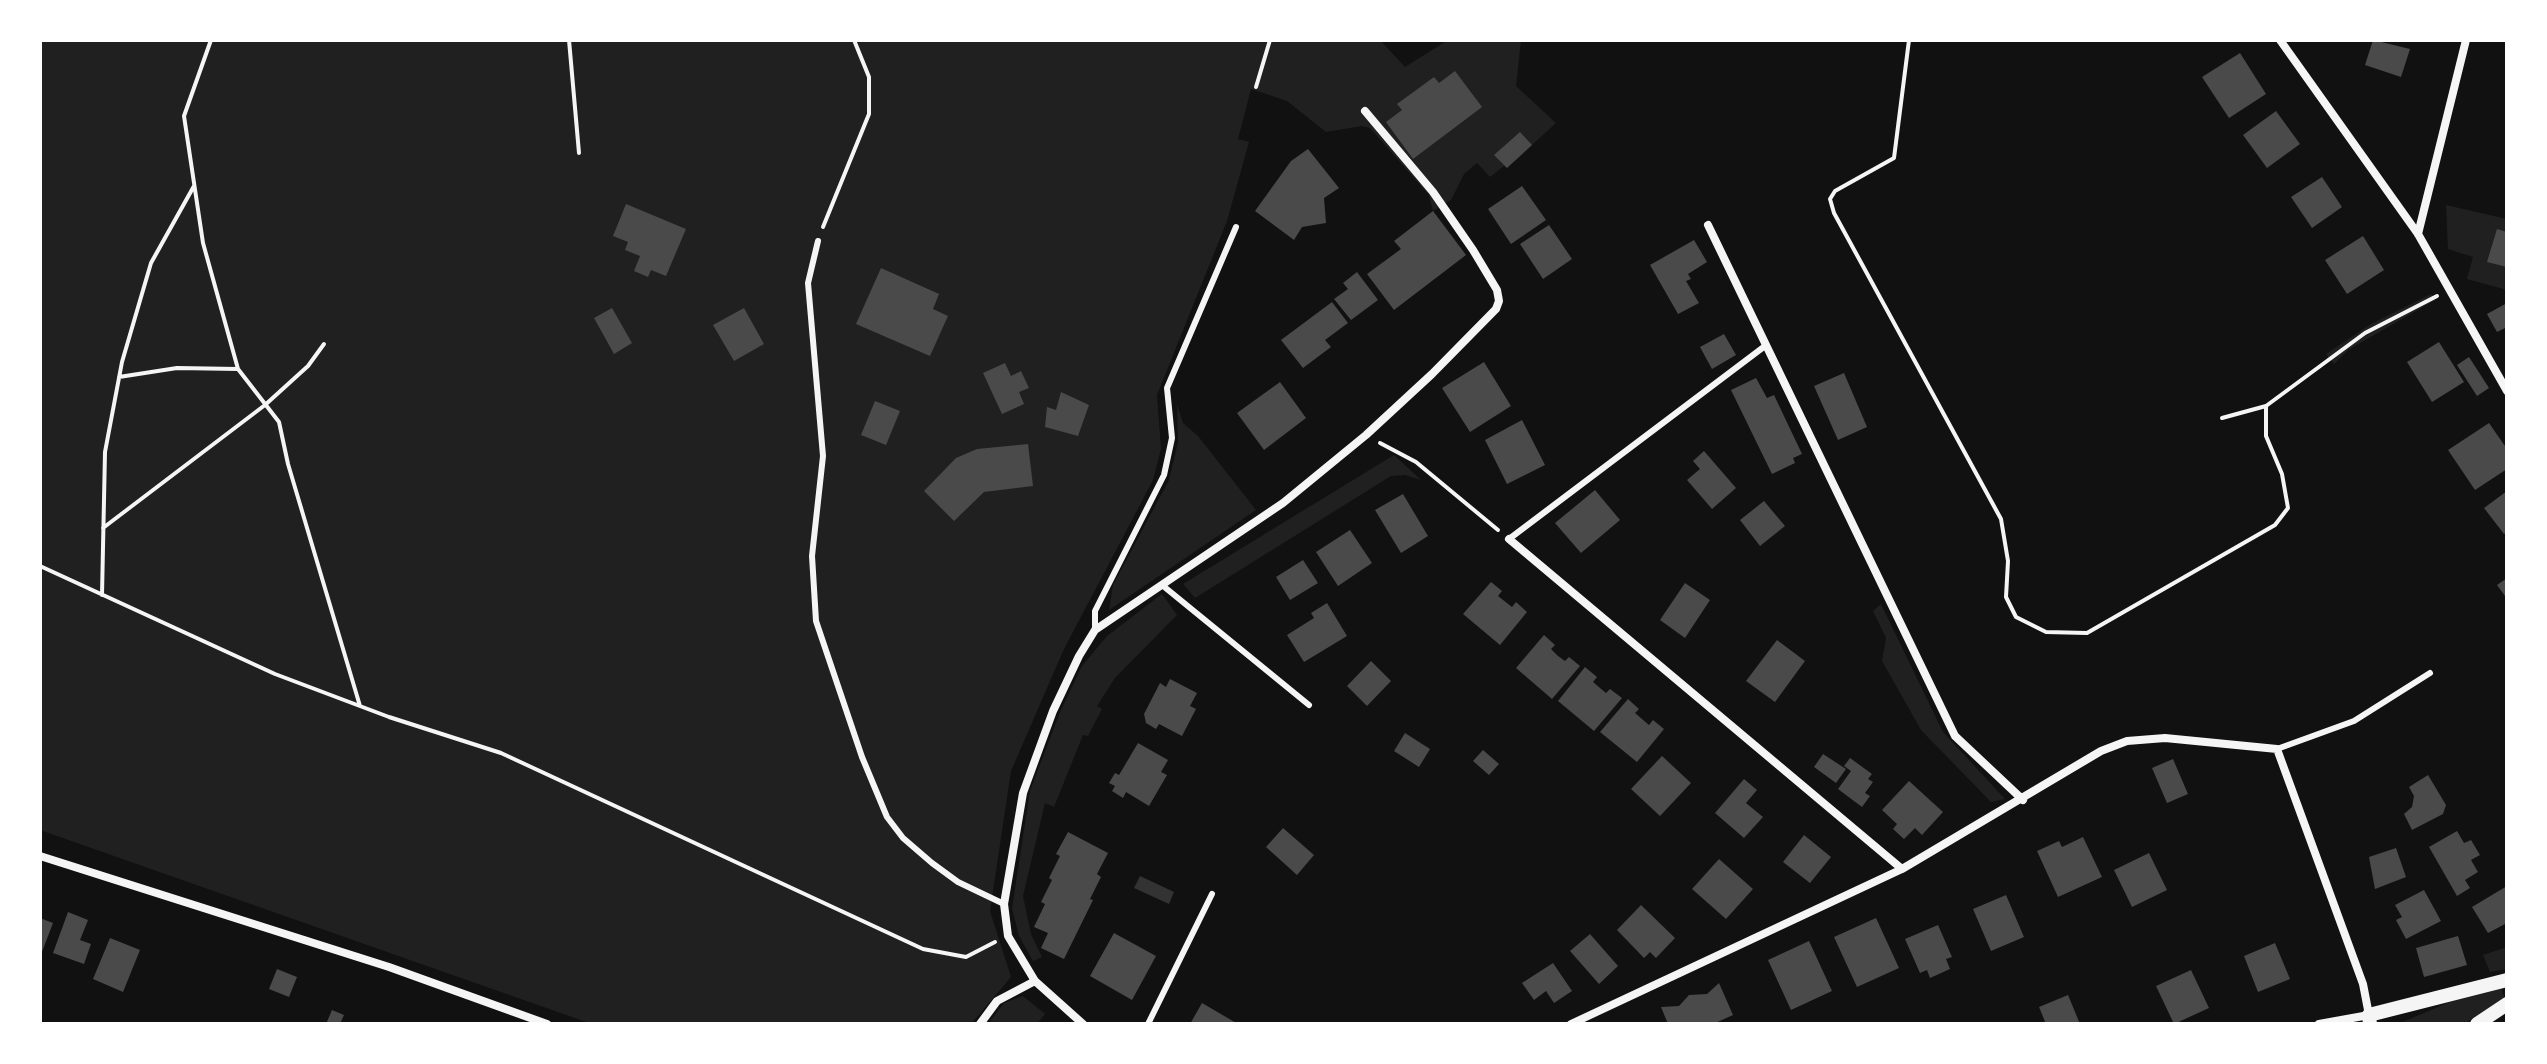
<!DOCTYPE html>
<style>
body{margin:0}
#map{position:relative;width:2547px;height:1064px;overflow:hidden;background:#111;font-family:"Nunito Sans",sans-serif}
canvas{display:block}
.frame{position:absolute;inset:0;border:42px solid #fff;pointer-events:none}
</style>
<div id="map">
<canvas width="2547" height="1064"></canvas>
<div class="frame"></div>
</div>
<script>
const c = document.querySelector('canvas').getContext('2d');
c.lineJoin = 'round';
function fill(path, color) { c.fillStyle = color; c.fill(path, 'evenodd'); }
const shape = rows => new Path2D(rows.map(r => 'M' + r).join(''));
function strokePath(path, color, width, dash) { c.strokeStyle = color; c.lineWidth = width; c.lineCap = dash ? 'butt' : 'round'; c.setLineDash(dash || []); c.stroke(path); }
fill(shape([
 [40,40,1380,40,1405,67,1448,40,1521,40,1516,86,1556,123,1507,168,1504,166,1490,177,1477,163,1464,174,1451,200,1433,211,1429,195,1370,128,1362,126,1326,132,1287,101,1251,89,1238,139,1249,142,1227,221,1157,395,1161,449,1153,480,1064,649,1011,771,990,911,1011,977,971,1024,592,1024,40,830],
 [2446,205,2507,219,2507,290,2467,279,2473,257,2448,249],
 [2431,294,2435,300,2348,350,2334,364,2326,354,2371,324],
 [1177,404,1183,423,1198,436,1256,510,1109,610,1113,585,1169,480,1178,442],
 [1394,455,1421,480,1405,475,1391,476,1195,598,1183,584],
 [1162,594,1177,615,1115,678,1097,706,1102,709,1088,736,1083,735,1054,807,1045,803,1023,896,1031,934,1042,957,1033,961,1019,936,1012,908,1030,791,1060,712,1082,666,1107,636],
 [1881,604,1943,732,2005,799,1991,802,1921,730,1882,661,1886,638,1873,611],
 [2507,947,2507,969,2490,972,2483,955],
 [2501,989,2505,998,2464,1024,2398,1024,2450,1002],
 [1023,996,1045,1014,1037,1024,988,1024,1004,1003]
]), '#202020');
fill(shape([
 [1140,876,1174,892,1169,904,1134,888]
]), '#333');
fill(shape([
 [2373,40,2410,49,2401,77,2365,65],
 [2240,53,2266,94,2229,118,2202,77],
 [1455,71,1482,107,1413,159,1386,122,1402,110,1397,104,1434,77,1439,83],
 [2276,111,2300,144,2267,168,2243,135],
 [1520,132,1532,145,1507,168,1494,155],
 [1308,149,1339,188,1324,198,1326,223,1302,227,1294,240,1255,211,1291,161],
 [2322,177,2342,207,2312,228,2291,197],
 [1522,186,1546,220,1511,244,1488,209],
 [626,204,686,229,666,276,651,270,648,277,634,271,640,256,625,250,628,242,613,236],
 [1433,211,1466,255,1394,310,1367,274,1401,249,1394,241],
 [1549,225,1572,259,1543,279,1520,244],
 [2497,229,2507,232,2507,267,2487,262],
 [2363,236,2384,270,2347,294,2325,260],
 [1694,240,1707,262,1688,274,1691,279,1686,281,1699,303,1678,314,1650,265],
 [881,268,939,294,933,309,948,316,930,356,856,324],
 [1357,272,1378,300,1351,320,1334,299,1348,289,1343,283],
 [1332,302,1348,323,1325,340,1331,347,1303,368,1281,340],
 [2507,303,2507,327,2497,332,2487,314],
 [612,308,632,343,614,354,594,318],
 [744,308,764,344,734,361,713,325],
 [1724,334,1736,355,1712,369,1700,347],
 [2439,342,2464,382,2432,402,2407,362],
 [2469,357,2489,388,2477,396,2457,365],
 [1484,362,1511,406,1470,432,1442,388],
 [1005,363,1011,376,1021,371,1029,388,1019,392,1024,404,1002,414,983,373],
 [1844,373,1867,427,1838,440,1814,386],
 [1756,378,1767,398,1774,395,1802,454,1793,458,1795,463,1772,474,1731,390],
 [1280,382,1306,418,1264,450,1237,413],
 [1061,392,1089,405,1078,436,1045,427,1047,407,1056,410],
 [875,401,900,411,886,445,861,435],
 [1522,420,1545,465,1507,484,1485,440],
 [2489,423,2507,449,2507,469,2475,490,2448,450],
 [1028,444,1033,486,984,492,954,521,924,491,956,458,977,449],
 [1704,451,1736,488,1712,509,1687,480,1700,469,1693,461],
 [1595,490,1620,520,1581,553,1555,523],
 [2507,491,2507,532,2504,534,2484,508],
 [1403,494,1428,536,1401,553,1375,510],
 [1764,501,1785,526,1760,546,1740,520],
 [1350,530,1372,563,1338,586,1316,552],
 [1303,560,1318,583,1290,600,1276,577],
 [2507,578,2507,595,2505,596,2497,585],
 [1491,582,1502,591,1498,596,1512,607,1516,602,1527,612,1500,645,1463,614],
 [1685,583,1710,600,1685,638,1660,620],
 [1327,603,1347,636,1304,662,1287,635,1314,618,1311,613],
 [1544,635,1555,645,1551,649,1558,656,1565,661,1569,657,1580,666,1552,699,1516,668],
 [1777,640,1805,661,1775,702,1746,681],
 [1371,661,1391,681,1367,706,1347,686],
 [1585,667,1597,677,1593,682,1600,688,1606,693,1610,689,1622,698,1594,731,1558,701],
 [1170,679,1197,693,1190,706,1196,709,1182,736,1159,724,1156,729,1146,723,1144,714,1160,683,1166,687],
 [1628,699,1639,709,1635,713,1649,725,1653,720,1664,729,1637,762,1600,732],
 [1405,733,1430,749,1419,767,1394,751],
 [1138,743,1168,760,1161,772,1167,775,1149,806,1126,792,1123,798,1112,791,1115,786,1109,783,1115,773,1119,775],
 [1483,750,1499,764,1489,775,1473,761],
 [1823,754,1846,769,1836,783,1814,767],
 [1662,756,1691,783,1660,816,1631,789],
 [1850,758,1872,774,1868,779,1873,782,1865,793,1870,796,1862,807,1838,789,1851,771,1844,766],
 [2173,759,2188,794,2167,803,2152,768],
 [2428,775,2446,805,2443,814,2412,830,2404,814,2412,807,2414,796,2409,787],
 [1744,779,1757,790,1746,803,1763,817,1744,838,1715,813],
 [1909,781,1943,812,1922,835,1915,828,1904,839,1893,829,1897,824,1882,810],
 [1283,828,1314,855,1297,875,1266,847],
 [2457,831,2464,843,2471,840,2480,855,2471,860,2478,872,2465,880,2470,888,2457,896,2429,847],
 [1068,832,1108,853,1097,874,1101,877,1090,899,1093,900,1064,959,1041,948,1048,933,1034,927,1045,904,1041,902,1052,880,1049,878,1060,856,1056,854],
 [1804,835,1831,857,1810,883,1783,862],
 [2083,837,2102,877,2058,897,2037,851,2059,841,2062,847],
 [2396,848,2406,877,2375,889,2369,857],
 [2149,853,2167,890,2132,907,2114,870],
 [1719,859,1753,889,1726,919,1692,889],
 [2507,886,2507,923,2488,933,2472,907],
 [2424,890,2441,921,2406,939,2396,920,2402,917,2395,905],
 [2006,895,2024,937,1991,951,1973,909],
 [1641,905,1675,938,1656,958,1650,952,1644,958,1617,930],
 [68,912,88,920,80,940,91,944,84,964,53,953],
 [40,918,53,923,40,957],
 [1876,918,1899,968,1857,987,1834,937],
 [1938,925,1952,957,1946,959,1950,969,1930,978,1927,970,1920,973,1905,939],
 [1114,933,1156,956,1132,1000,1090,976],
 [1590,934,1618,966,1599,984,1570,951],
 [2458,936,2467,965,2424,977,2416,948],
 [110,938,140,950,123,992,93,979],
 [1809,941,1832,991,1791,1010,1768,960],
 [2275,943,2290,979,2258,992,2244,956],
 [1553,963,1572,991,1554,1003,1546,991,1534,1000,1522,983],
 [277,969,297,977,289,997,269,989],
 [2191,970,2209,1008,2174,1024,2156,986],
 [1719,983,1733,1015,1713,1024,1668,1024,1661,1007,1679,1006,1689,995,1707,994],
 [2068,995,2080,1024,2046,1024,2039,1007],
 [1202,1003,1238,1024,1190,1024],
 [332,1010,344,1015,340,1024,326,1024]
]), '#4a4a4a');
strokePath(shape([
 [211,40,184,116,203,243,238,369,279,422,288,464,360,706],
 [569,40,579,153],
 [1909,40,1894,158,1835,191,1830,199,1834,213,2001,519,2008,561,2006,597,2016,617,2046,632,2087,633,2275,525,2288,508,2282,474,2266,436,2266,406],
 [1256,87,1270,40],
 [823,227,869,114,869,77,854,40],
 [119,377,177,368,238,369],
 [2222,418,2266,406,2365,333,2437,296],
 [1380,443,1416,462,1498,530],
 [103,528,265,405,308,366,324,344],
 [40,566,275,674,389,717,501,753,923,949,966,957,995,942],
 [102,595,105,452,122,362,151,263,194,186]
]), '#f5f5f5', 4);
strokePath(shape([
 [818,241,808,283,823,456,812,556,816,621,862,757,887,817,903,838,932,863,958,882,1004,904],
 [1509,539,1765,346],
 [1162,585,1309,705],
 [1095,630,1095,611,1164,475,1172,438,1167,388,1236,227],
 [2277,749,2354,721,2430,673],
 [1148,1024,1212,894]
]), '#f5f5f5', 6);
strokePath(shape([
 [2280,40,2418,234,2507,391],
 [1708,225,1955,736,2023,800],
 [2418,234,2466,40],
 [1509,539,1902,869],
 [40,856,389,967,547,1024],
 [980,1024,997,1001,1035,981],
 [1083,1024,1035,981,1008,936,1004,904,1023,793,1053,711,1079,656,1095,630,1283,503,1366,435,1432,374,1496,309,1499,301,1497,290,1473,250,1433,192,1365,111],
 [1571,1024,1902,869,2101,751,2127,741,2165,738,2277,749,2363,984,2369,1015,2319,1024]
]), '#f5f5f5', 8);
strokePath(shape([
 [2370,1024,2369,1015,2507,980],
 [2477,1024,2507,1004]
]), '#f5f5f5', 14);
</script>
